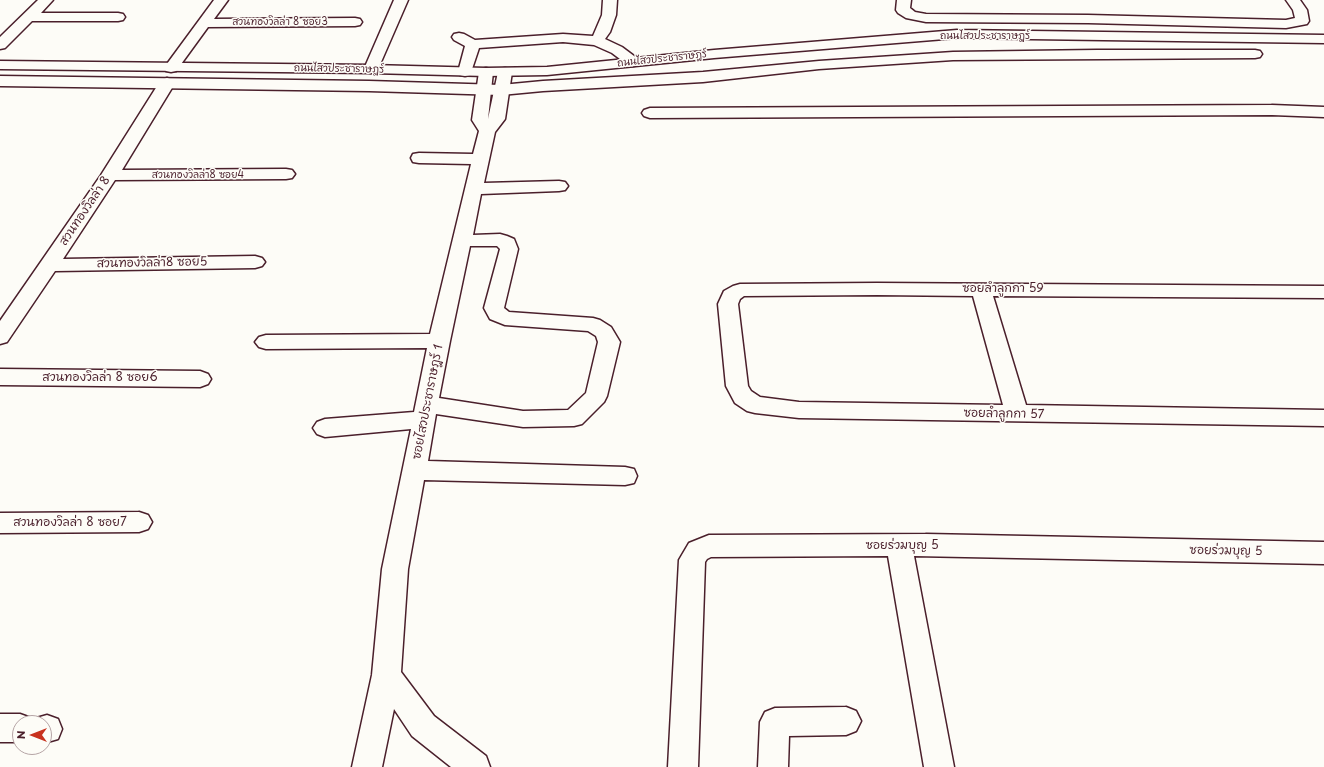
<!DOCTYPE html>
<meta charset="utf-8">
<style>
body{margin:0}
#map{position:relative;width:1324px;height:767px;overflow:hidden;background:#fdfcf7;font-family:"Playpen Sans",sans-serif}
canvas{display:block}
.north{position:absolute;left:12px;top:715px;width:40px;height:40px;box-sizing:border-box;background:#fdfcf7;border:1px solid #b5a4a5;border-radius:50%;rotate:270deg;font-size:11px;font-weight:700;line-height:16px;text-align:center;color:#4a1f2b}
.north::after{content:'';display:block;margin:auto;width:14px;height:18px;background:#c8321e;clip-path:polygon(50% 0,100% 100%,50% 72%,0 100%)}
</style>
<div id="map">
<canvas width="1324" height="767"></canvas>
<div class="north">N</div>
</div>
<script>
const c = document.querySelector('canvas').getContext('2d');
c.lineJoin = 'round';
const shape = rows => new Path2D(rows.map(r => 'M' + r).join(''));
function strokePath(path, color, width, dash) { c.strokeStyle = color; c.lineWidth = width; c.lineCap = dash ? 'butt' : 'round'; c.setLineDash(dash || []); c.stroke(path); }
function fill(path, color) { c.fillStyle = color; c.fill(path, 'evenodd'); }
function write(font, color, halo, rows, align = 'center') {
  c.font = font + ' "Playpen Sans","Playpen Sans Thai",sans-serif'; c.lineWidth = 3; c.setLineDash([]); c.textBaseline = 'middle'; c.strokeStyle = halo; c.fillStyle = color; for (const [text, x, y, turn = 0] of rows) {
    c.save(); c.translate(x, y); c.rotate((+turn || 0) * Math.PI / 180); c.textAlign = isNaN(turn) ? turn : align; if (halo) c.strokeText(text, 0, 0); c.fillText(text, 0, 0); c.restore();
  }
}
const minor = shape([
 [38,0,53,0,41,13,118,13,123,14,125,17,123,20,118,21,32,21,5,48,0,49,0,37,38,0],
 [214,0,228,0,214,19,355,18,360,19,362,22,360,25,355,26,208,27,176,71,171,72,166,71,164,68,214,0],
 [394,0,408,0,378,69,376,72,371,73,366,72,364,69,394,0],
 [603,0,617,0,616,15,610,32,605,39,622,47,638,59,640,62,638,65,633,66,628,65,612,53,594,45,563,42,479,48,470,75,465,76,460,75,458,72,465,46,454,40,452,37,454,34,459,33,464,34,475,40,563,34,593,36,602,15,603,0],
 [897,0,911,0,910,8,915,12,926,14,1088,15,1286,20,1295,18,1293,10,1286,0,1300,0,1307,10,1309,21,1307,24,1286,28,1088,23,926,22,906,18,898,13,896,10,897,0],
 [486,68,491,69,493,72,488,119,498,72,500,69,505,68,510,69,512,72,505,119,495,132,484,183,559,181,565,182,568,186,565,190,559,191,481,194,473,235,500,234,507,236,514,239,518,249,504,308,509,312,593,318,600,320,611,327,620,342,607,396,604,402,582,424,574,426,523,427,436,414,428,461,625,467,634,469,637,476,634,483,625,485,424,480,408,569,401,672,434,716,486,756,490,767,451,767,412,736,394,709,382,767,352,767,372,675,382,569,411,429,325,437,317,434,313,428,317,422,325,419,414,412,427,348,266,349,259,347,255,342,259,337,266,335,430,334,471,164,419,163,413,162,411,158,413,154,419,153,473,154,479,131,472,120,479,72,481,69,486,68],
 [470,246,497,246,500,249,484,308,490,319,505,325,588,331,596,336,598,342,586,393,568,410,523,411,439,398,450,341,470,246],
 [167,78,172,80,175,83,122,170,286,169,292,170,295,174,292,178,286,179,115,180,63,259,255,256,262,258,265,262,262,266,255,268,55,271,7,342,0,344,0,321,101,175,159,83,162,80,167,78],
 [1272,105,1324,107,1324,117,1272,115,650,118,644,116,642,113,644,110,650,108,1272,105],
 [877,283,1324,286,1324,298,993,296,1026,405,1324,410,1324,426,799,418,755,413,747,411,735,403,726,386,718,304,724,291,733,286,740,284,877,283],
 [877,295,973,296,1003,405,799,402,760,397,751,391,748,386,738,304,740,299,744,296,877,295],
 [0,369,200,371,208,374,211,379,208,384,200,387,0,385,0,369],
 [139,512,148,515,152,522,148,529,139,532,0,533,0,513,139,512],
 [926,534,1324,542,1324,564,914,556,954,767,924,767,888,556,711,557,707,559,705,562,698,767,668,767,679,560,689,543,709,535,926,534],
 [846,707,856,711,861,721,856,731,846,735,789,736,788,767,758,767,760,722,765,712,775,708,846,707],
 [0,714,20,714,31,718,32,722,33,719,47,715,58,719,62,729,58,739,44,743,44,723,20,723,20,742,0,742,0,714]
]);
const major = shape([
 [957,30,1324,35,1324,43,957,38,714,58,547,75,486,76,371,73,0,69,0,61,371,65,486,68,547,67,714,50,957,30],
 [1097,50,1255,50,1260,51,1262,54,1260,57,1255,58,953,60,819,69,703,82,543,91,501,95,369,91,0,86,0,76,369,81,501,85,543,81,703,72,819,61,953,52,1097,50]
]);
strokePath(minor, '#4a1f2b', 3);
strokePath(major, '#4a1f2b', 3);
fill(minor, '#fdfcf7');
fill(major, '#fdfcf7');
write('10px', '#4a1f2b', '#fdfcf7', [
 ["สวนทองวิลล่า 8 ซอย3",280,22],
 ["ถนนไสวประชาราษฎร์",985,36],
 ["ถนนไสวประชาราษฎร์",662,59,-6],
 ["ถนนไสวประชาราษฎร์",339,69,1],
 ["สวนทองวิลล่า8 ซอย4",198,175]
]);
write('12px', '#4a1f2b', '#fdfcf7', [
 ["สวนทองวิลล่า 8",85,211,-56],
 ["สวนทองวิลล่า8 ซอย5",152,263,-1],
 ["ซอยลำลูกกา 59",1003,289],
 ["สวนทองวิลล่า 8 ซอย6",100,378],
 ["ซอยไสวประชาราษฎร์ 1",428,402,-79],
 ["ซอยลำลูกกา 57",1004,414,1],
 ["สวนทองวิลล่า 8 ซอย7",70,523],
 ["ซอยร่วมบุญ 5",902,546],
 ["ซอยร่วมบุญ 5",1226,551,1]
]);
</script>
